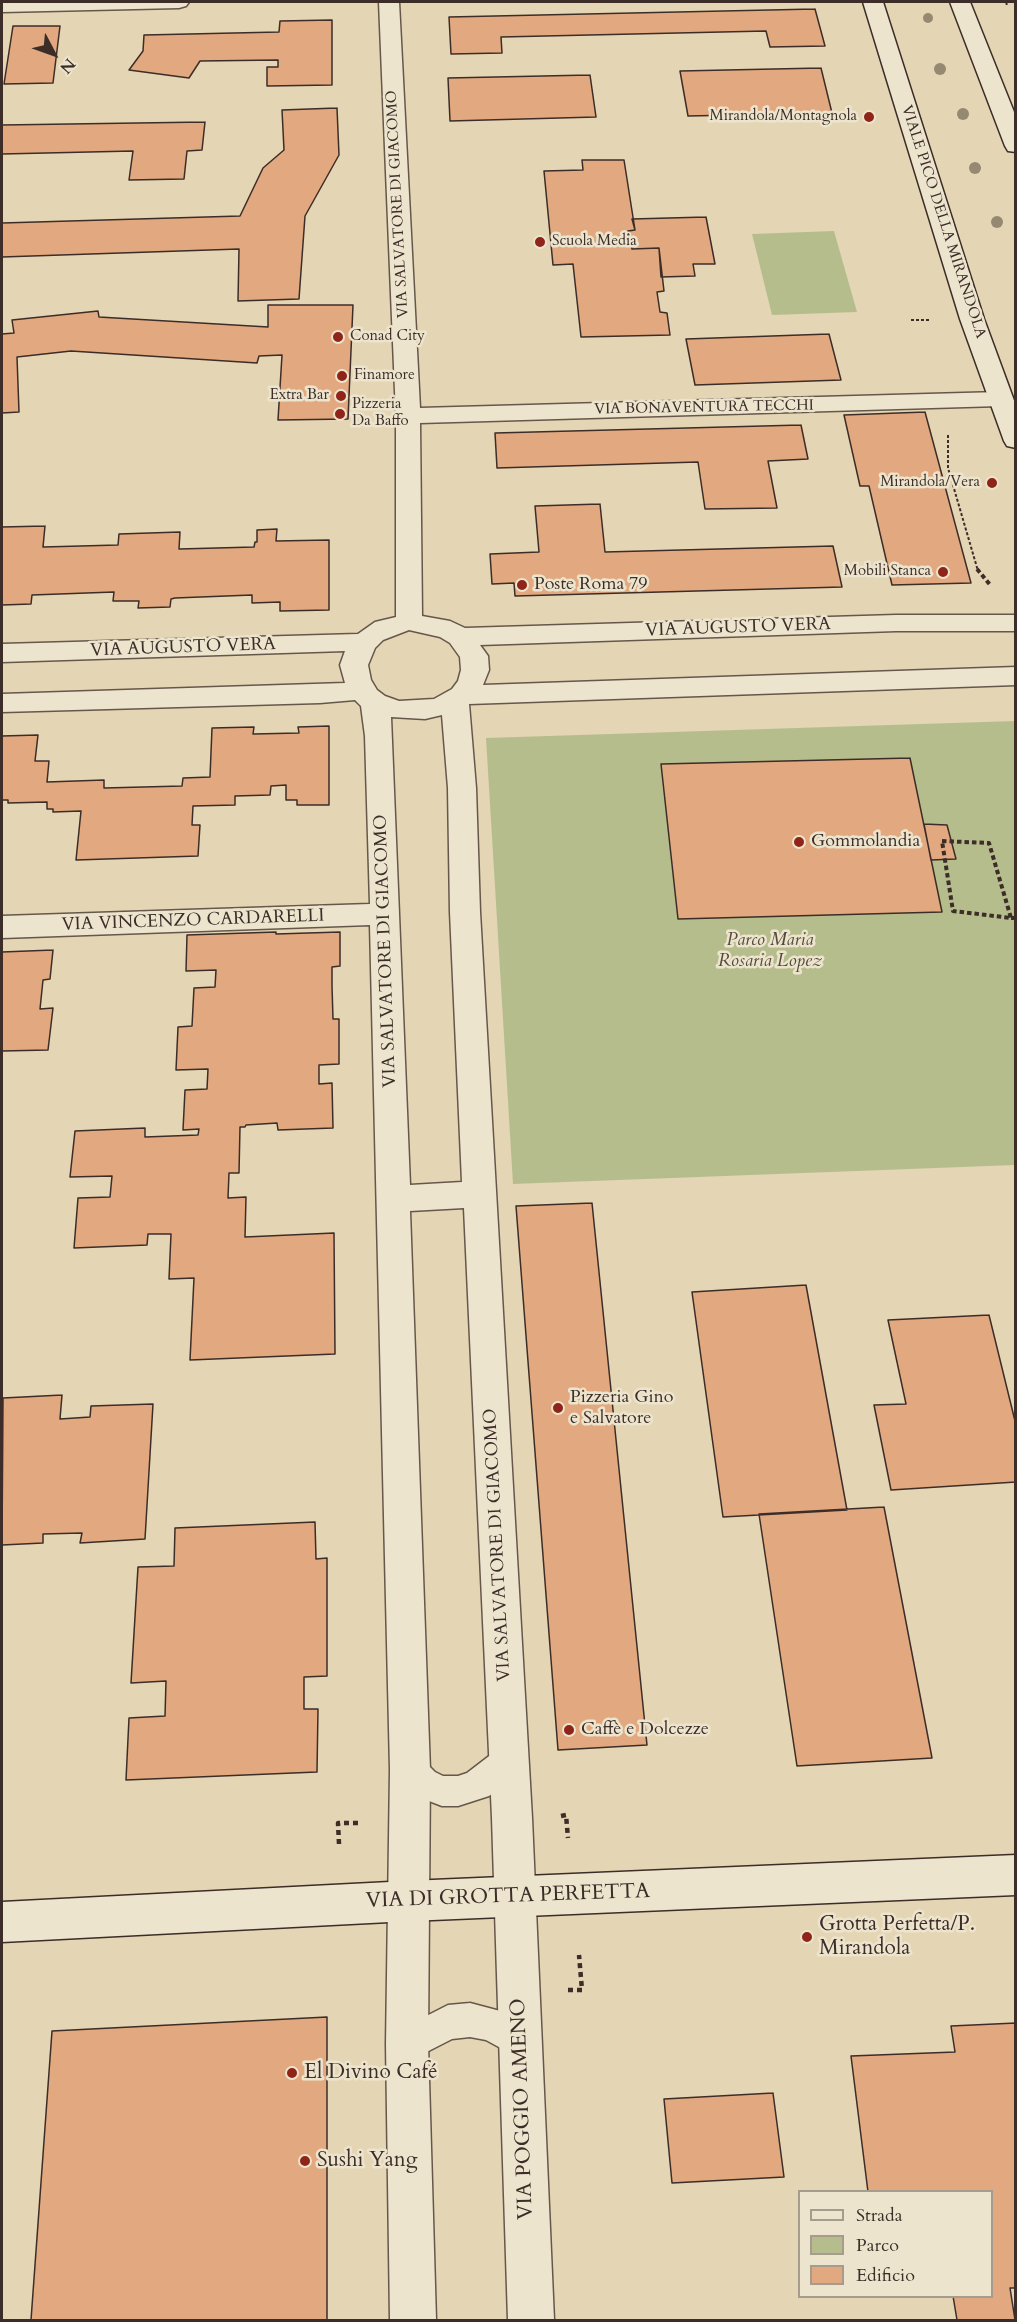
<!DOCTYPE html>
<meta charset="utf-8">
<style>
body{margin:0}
#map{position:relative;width:1017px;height:2322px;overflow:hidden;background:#e4d5b4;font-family:Cardo,serif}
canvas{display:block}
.frame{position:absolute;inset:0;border:3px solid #3c2d28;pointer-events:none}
.legend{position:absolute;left:798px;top:2190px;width:195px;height:108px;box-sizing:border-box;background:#ede4ce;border:2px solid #a69b8c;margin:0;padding:8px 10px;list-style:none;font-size:18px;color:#3c2d28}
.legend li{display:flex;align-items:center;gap:12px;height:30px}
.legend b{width:30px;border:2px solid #a69b8c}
.north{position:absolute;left:24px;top:24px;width:60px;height:60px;-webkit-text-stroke:4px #ede4ce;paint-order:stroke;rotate:131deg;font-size:16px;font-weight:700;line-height:24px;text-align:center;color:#3c2d28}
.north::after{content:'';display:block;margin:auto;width:21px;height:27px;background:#3c2d28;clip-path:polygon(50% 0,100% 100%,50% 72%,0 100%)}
</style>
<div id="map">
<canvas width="1017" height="2322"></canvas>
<div class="frame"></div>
<ul class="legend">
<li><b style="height:8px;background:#ede4ce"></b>Strada</li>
<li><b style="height:16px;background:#b6bd8c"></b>Parco</li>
<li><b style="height:16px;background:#e2a87f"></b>Edificio</li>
</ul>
<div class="north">N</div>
</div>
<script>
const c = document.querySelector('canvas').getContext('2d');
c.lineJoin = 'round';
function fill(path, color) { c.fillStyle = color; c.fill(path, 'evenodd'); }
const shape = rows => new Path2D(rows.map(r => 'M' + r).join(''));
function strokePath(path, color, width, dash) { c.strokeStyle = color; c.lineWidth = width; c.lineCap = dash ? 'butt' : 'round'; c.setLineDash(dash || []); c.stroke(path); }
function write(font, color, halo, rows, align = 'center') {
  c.font = font + ' Cardo,serif'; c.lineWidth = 5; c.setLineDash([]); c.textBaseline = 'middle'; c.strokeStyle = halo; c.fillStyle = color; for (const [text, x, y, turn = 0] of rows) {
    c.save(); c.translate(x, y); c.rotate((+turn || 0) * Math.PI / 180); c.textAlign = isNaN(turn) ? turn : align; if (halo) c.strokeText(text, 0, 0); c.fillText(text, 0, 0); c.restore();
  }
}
fill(shape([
 [834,231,857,312,772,315,752,234],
 [1015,721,1015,1165,513,1184,486,738]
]), '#b6bd8c');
const building = shape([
 [815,9,825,46,770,47,766,31,501,37,502,53,451,54,449,17,815,9],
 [332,20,332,85,267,86,267,67,278,67,278,60,200,61,189,78,129,70,143,51,144,35,279,32,280,21,332,20],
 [13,26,60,26,53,83,4,84,13,26],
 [821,68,832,113,688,116,680,71,821,68],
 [590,75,596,117,450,121,448,78,590,75],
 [337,108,339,155,305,216,299,299,238,301,239,249,2,257,2,223,240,216,263,168,284,150,282,110,337,108],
 [205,122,202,150,187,151,184,179,129,180,133,151,2,154,2,125,205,122],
 [582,160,624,160,635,230,628,231,632,249,659,248,664,291,657,292,660,312,667,313,670,335,581,337,573,264,553,265,544,171,583,170,582,160],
 [706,217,715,264,693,264,695,276,661,277,659,248,632,249,628,231,635,230,632,219,706,217],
 [268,305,353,305,348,419,278,420,282,355,259,356,257,363,71,351,17,357,19,412,2,413,2,334,14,333,12,320,98,311,99,317,268,327,268,305],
 [829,334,841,380,695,385,686,339,829,334],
 [925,412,971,583,892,585,869,486,860,486,844,415,925,412],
 [801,425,808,459,768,461,777,508,705,509,698,462,497,468,495,433,801,425],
 [600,504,605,552,833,546,842,587,515,596,514,583,492,584,490,554,539,552,535,506,600,504],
 [45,526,43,547,118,545,119,534,180,532,179,549,254,547,255,542,257,542,257,530,277,529,276,541,329,540,329,610,280,611,280,602,252,603,252,595,175,598,171,599,170,607,138,608,139,601,113,601,114,592,32,595,31,604,2,605,2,527,45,526],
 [329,726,329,805,297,805,297,800,286,800,286,785,271,786,270,795,235,796,235,805,193,806,192,825,200,825,198,856,76,860,81,811,53,812,53,809,47,809,47,802,8,803,8,800,2,800,2,736,38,735,35,761,49,761,47,782,104,780,104,788,182,786,183,778,210,777,212,728,254,727,253,734,299,733,298,727,329,726],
 [910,758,942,912,678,919,661,764,910,758],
 [924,824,947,825,956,859,931,860,924,824],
 [276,932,276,934,340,932,340,966,332,967,332,986,333,1019,339,1019,339,1064,319,1065,319,1084,332,1083,333,1128,278,1130,277,1123,246,1125,245,1127,240,1127,239,1173,229,1173,228,1198,246,1197,245,1237,334,1233,335,1354,190,1360,194,1278,169,1279,171,1234,148,1234,147,1245,74,1248,78,1198,110,1197,112,1176,70,1177,75,1131,145,1128,145,1137,198,1135,199,1129,183,1130,185,1090,207,1089,208,1069,176,1070,178,1027,192,1026,194,988,215,987,216,970,186,971,187,935,276,932],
 [53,950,50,979,43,980,40,1009,53,1008,48,1050,2,1051,2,952,53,950],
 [592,1203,647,1745,558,1750,516,1206,592,1203],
 [806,1285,847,1510,723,1517,692,1292,806,1285],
 [989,1315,1016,1425,1016,1482,891,1490,874,1405,906,1404,888,1320,989,1315],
 [62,1395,60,1419,90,1417,91,1406,153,1404,145,1539,80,1543,82,1533,43,1534,43,1543,2,1545,3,1398,62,1395],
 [884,1507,932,1758,797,1766,759,1514,884,1507],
 [315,1522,316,1559,327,1558,327,1676,304,1677,304,1709,318,1709,317,1772,126,1780,129,1718,165,1716,166,1681,131,1683,138,1567,174,1566,175,1528,315,1522],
 [327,2017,327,2320,31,2320,52,2031,327,2017],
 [1016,2023,1016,2288,1010,2288,1015,2320,957,2320,953,2296,992,2296,992,2192,868,2192,851,2056,955,2052,951,2026,1016,2023],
 [773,2093,784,2177,672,2183,664,2099,773,2093]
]);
fill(building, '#e2a87f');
strokePath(building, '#3c2d28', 1.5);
const lane = shape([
 [509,1746,521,1750,525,1761,521,1772,489,1796,458,1806,442,1806,411,1794,398,1781,394,1770,398,1759,410,1755,422,1759,435,1772,443,1776,458,1776,467,1773,497,1750,509,1746],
 [470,2003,504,2012,531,2029,537,2041,531,2053,519,2058,486,2040,470,2037,452,2039,407,2062,395,2056,389,2044,395,2032,448,2005,470,2003]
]);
const street = shape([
 [2,2,189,2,186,6,179,8,2,12,2,2],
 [379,2,399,2,420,408,1000,392,1009,394,1012,399,1009,404,1000,406,420,423,422,616,450,621,465,628,896,615,1016,615,1016,631,896,631,480,645,488,656,489,670,483,685,1016,667,1016,685,469,704,476,788,480,912,532,1818,554,2320,508,2320,492,1818,464,1208,410,1211,430,1770,428,2044,436,2320,390,2320,386,2044,390,1770,370,925,2,938,2,916,370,904,365,736,361,706,355,700,320,703,2,712,2,694,345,683,340,665,345,651,2,662,2,644,358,634,375,622,396,617,396,416,379,2],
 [409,630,440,637,450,643,460,657,461,670,458,681,452,689,434,699,399,701,385,696,377,690,371,680,368,665,375,648,383,640,409,630],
 [442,715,448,788,450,912,462,1182,410,1185,391,717,425,719,442,715]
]);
const secondary = shape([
 [863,2,883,2,984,319,1016,406,1016,448,1007,446,1004,441,960,319,863,2],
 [950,2,970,2,1016,117,1016,152,1008,151,1005,146,950,2],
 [1016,1855,1016,1895,409,1921,2,1942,2,1902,409,1881,1016,1855]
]);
strokePath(lane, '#66574b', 3);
strokePath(street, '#66574b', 3);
strokePath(secondary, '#3c2d28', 3);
strokePath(shape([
 [1006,2,1007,5],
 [911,320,931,320],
 [948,435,948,468,978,571]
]), '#3c2d28', 2, [3, 2]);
strokePath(shape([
 [977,569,991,586],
 [942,841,989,843,1011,918,953,911,942,841],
 [1011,918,1016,918]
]), '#3c2d28', 4, [4.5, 3]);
strokePath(shape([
 [561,1816,566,1815,568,1838],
 [339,1844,338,1823,362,1823],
 [568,1990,582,1990,579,1955]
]), '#3c2d28', 4.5, [5, 4]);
fill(lane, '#ede4ce');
fill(street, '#ede4ce');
fill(secondary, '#ede4ce');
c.fillStyle = '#958972';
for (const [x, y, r] of [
 [928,18,5],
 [940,69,6],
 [963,114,6],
 [975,168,6],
 [997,222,6]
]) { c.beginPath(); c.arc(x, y, r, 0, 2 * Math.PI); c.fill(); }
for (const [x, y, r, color] of [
 [869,117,6,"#8f2418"],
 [540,242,6,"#8f2418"],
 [338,337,6,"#8f2418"],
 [342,376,6,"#8f2418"],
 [341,396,6,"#8f2418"],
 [340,414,6,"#8f2418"],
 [992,483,6,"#8f2418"],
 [943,572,6,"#8f2418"],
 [522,585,6,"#8f2418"],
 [799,842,6,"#8f2418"],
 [558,1408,6,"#8f2418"],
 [569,1730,6,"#8f2418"],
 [807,1937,6,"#8f2418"],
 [292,2073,6,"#8f2418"],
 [305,2161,6,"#8f2418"]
]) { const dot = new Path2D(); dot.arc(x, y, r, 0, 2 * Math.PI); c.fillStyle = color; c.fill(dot); strokePath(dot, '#ede4ce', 2); }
write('15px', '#3c2d28', '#ede4ce', [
 ["Mirandola/Montagnola",857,117],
 ["Scuola Media",552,242,"left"],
 ["Conad City",350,337,"left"],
 ["Finamore",354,376,"left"],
 ["Extra Bar",329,396],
 ["Pizzeria",352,405,"left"],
 ["Da Baffo",352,422,"left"],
 ["Mirandola/Vera",980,483],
 ["Mobili Stanca",931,572]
], 'right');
write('15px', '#3c2d28', '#ede4ce', [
 ["VIA SALVATORE DI GIACOMO",398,204,-93],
 ["VIALE PICO DELLA MIRANDOLA",943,222,72],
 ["VIA BONAVENTURA TECCHI",704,408,-1]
]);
write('18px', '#3c2d28', '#ede4ce', [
 ["Poste Roma 79",534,585],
 ["Gommolandia",811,842],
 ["Pizzeria Gino",570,1398],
 ["e Salvatore",570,1419],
 ["Caffè e Dolcezze",581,1730]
], 'left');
write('18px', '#3c2d28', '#ede4ce', [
 ["VIA AUGUSTO VERA",738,628,-2],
 ["VIA AUGUSTO VERA",183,648,-2],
 ["VIA VINCENZO CARDARELLI",193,921,-2],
 ["VIA SALVATORE DI GIACOMO",386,951,-92],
 ["VIA SALVATORE DI GIACOMO",498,1545,-93]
]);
write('italic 18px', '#544a3c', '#ede4ce', [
 ["Parco Maria",770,941],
 ["Rosaria Lopez",770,962]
]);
write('21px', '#3c2d28', '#ede4ce', [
 ["VIA DI GROTTA PERFETTA",508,1897,-2],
 ["VIA POGGIO AMENO",523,2109,-92]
]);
write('21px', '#3c2d28', '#ede4ce', [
 ["Grotta Perfetta/P.",819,1925],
 ["Mirandola",819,1949],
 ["El Divino Café",304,2073],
 ["Sushi Yang",317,2161]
], 'left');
</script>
